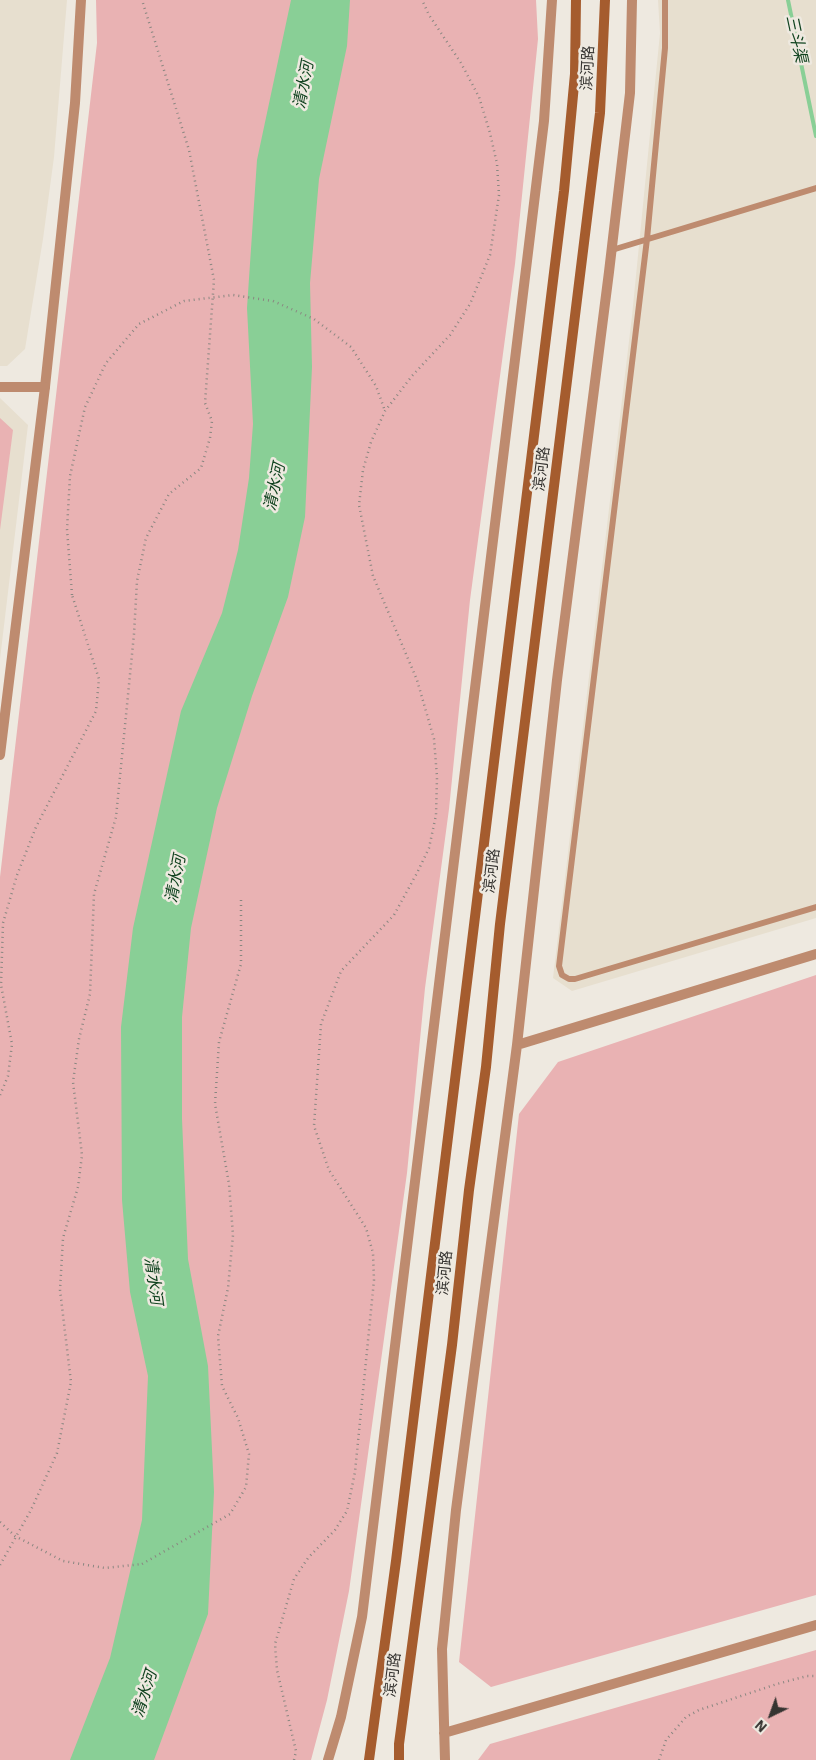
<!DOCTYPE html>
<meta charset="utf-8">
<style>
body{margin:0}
#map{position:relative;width:816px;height:1760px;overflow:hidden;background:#eee9e0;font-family:"IBM Plex Sans",sans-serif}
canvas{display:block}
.north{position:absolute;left:746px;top:1690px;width:50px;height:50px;-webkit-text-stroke:4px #eee9e0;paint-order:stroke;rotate:222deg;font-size:14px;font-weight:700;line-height:20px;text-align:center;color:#363431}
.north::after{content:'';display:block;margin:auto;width:18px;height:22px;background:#363431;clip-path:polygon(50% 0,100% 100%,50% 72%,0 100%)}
</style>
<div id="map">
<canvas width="816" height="1760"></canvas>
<div class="north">N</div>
</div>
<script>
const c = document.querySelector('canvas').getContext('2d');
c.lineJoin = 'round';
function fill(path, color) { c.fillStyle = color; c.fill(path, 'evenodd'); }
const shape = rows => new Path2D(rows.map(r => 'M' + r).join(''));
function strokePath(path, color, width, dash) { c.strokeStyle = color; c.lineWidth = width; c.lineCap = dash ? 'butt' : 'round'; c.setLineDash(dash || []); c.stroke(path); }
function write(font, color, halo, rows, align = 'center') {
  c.font = font + ' "IBM Plex Sans","Noto Sans SC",sans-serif'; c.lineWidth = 5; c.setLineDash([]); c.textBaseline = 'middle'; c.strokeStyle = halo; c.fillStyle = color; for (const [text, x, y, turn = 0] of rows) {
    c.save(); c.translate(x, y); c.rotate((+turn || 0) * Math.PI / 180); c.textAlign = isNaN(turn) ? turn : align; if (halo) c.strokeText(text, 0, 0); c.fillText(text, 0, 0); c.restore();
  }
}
fill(shape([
 [0,0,67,0,54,157,43,239,25,349,7,366,0,366],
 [658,0,816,0,816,918,572,991,553,978,632,316,660,33],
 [0,398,28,425,0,659]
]), '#e7dfcf');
fill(shape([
 [96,0,536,0,538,39,515,264,470,600,449,809,425,988,407,1173,349,1591,327,1700,311,1760,0,1760,0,877,97,43],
 [0,418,13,430,0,530],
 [816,975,816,1595,491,1687,459,1662,519,1114,558,1062],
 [816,1650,816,1760,478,1760,490,1744]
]), '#e9b2b3');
fill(shape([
 [291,0,350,0,347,46,319,179,310,283,312,367,305,517,288,597,252,696,217,808,191,928,182,1017,182,1119,188,1259,208,1366,214,1492,208,1614,154,1760,70,1760,110,1658,142,1520,148,1376,130,1292,122,1200,121,1027,133,928,181,711,222,613,238,550,249,478,253,424,247,308,257,160]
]), '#89cf96');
strokePath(shape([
 [788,0,816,136]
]), '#89cf96', 4);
strokePath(shape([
 [273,301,314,319,351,347,376,386,385,411],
 [0,1095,8,1076,12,1044,1,985,3,923,17,875,36,827,96,711,99,679,72,595],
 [142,1564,230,1514,246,1487,249,1454,238,1418,222,1386,218,1336,228,1288,233,1235,229,1184,215,1104,219,1042,241,964,241,900],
 [0,1565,31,1510,57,1453,71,1382,60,1290,63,1238,78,1187,82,1155,73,1082,79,1039,90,994,94,894,116,817,134,634,137,581,146,538,169,494,201,468,210,438,212,421,205,403,214,280,189,150,142,0],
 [294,1760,296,1751,277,1670,275,1644,294,1579,308,1558,335,1530,347,1511,355,1472,374,1280,373,1253,366,1228,329,1170,314,1126,321,1024,341,971,394,915,417,873,429,848,436,815,437,777,434,739,417,680,373,576,359,505,363,470,371,442,385,411,412,376,450,335,470,304,490,255,499,195,497,164,490,133,479,97,461,63,429,15,422,0],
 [659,1760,666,1740,686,1717,699,1710,777,1684,807,1676,816,1676]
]), '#8a8781', 2.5, [1, 4]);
strokePath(shape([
 [665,0,665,48,647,239,559,966,562,975,569,979,575,979,816,907],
 [612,250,816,188]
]), '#be8b6f', 6);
strokePath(shape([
 [0,755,45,387,75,103,81,0]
]), '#be8b6f', 10);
strokePath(shape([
 [0,387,45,387],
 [517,1045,816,954],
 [444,1733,816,1625],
 [328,1760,341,1717,362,1617,544,121,552,0],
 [445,1760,442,1649,456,1510,517,1045,557,680,609,272,630,93,632,0]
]), '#be8b6f', 10);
strokePath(shape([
 [369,1760,396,1561,564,191,575,74,576,0],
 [399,1760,399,1744,452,1345,469,1190,486,1067,500,924,600,113,605,0]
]), '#a55c2e', 10);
strokePath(shape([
 [72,595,67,529,70,476,85,407,106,363,139,324,184,301,233,295,273,301],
 [0,1522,15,1536,63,1561,105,1568,142,1564]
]), '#8a8781', 2.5, [1, 4]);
write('15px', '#363431', '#eee9e0', [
 ["滨河路",588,68,-87],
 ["滨河路",542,469,-83],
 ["滨河路",492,871,-83],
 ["滨河路",445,1273,-84],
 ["滨河路",393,1675,-83]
]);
write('italic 16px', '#10431f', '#eee9e0', [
 ["三斗渠",796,39,78],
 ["清水河",304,85,-79],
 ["清水河",275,487,-78],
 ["清水河",176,879,-79],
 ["清水河",153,1281,82],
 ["清水河",145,1694,-72]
]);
</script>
